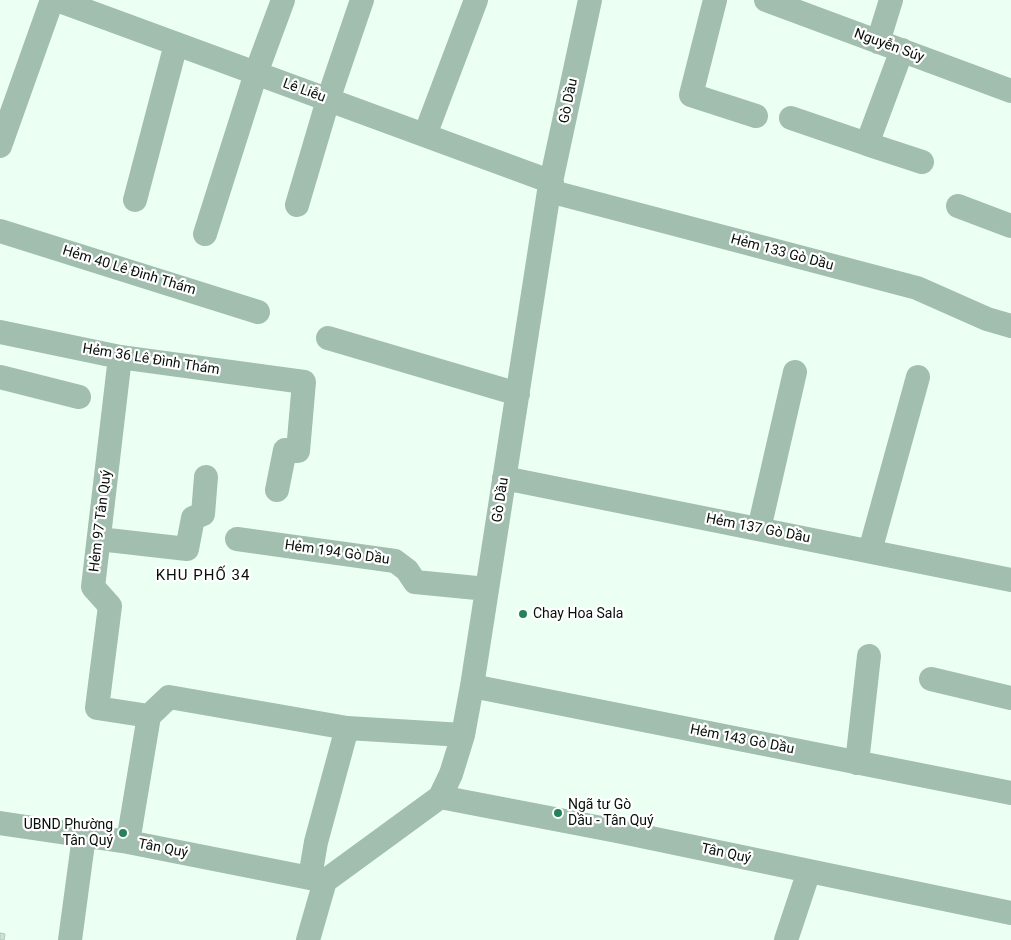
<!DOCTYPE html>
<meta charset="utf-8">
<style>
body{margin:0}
canvas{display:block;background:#ebfff3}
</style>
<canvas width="1011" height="940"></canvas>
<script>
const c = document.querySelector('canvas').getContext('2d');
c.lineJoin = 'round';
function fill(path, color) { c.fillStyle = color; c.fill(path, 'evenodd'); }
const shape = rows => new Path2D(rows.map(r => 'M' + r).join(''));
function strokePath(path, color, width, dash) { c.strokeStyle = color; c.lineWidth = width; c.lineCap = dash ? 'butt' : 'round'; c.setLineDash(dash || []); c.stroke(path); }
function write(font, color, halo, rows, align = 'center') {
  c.font = font + ' Roboto,sans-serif'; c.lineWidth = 4.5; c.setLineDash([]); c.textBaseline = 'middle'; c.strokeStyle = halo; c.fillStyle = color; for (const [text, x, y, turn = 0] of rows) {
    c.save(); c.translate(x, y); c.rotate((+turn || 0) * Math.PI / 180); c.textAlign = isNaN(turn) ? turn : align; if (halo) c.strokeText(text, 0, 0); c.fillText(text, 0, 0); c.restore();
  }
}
const building = shape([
 [0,933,5,934,4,940,0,940,0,933]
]);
fill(building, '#cbe3d5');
strokePath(building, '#b1c8ba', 1);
strokePath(shape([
 [57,0,552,182],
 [715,0,691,95,756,116],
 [766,0,1011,91],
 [878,42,891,0],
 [902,50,867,144,922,162],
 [791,118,867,144],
 [425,135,476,0],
 [0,146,52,0],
 [549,191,917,288,987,319,1011,326],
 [135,200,176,44],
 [297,205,328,100,362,0],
 [958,206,1011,226],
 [0,231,258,312],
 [205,234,256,73,283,0],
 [0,332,120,357,304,382,298,451,285,450,277,490],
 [328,338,518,394],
 [120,357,93,587,110,606,97,708,149,716,128,842],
 [0,377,79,397],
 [504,478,1011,580],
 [759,529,795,372],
 [99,539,187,549,193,518,203,514,206,477],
 [237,539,395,561,407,570,415,582,487,589],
 [870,551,918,377],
 [931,679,1011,698],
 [472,686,1011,793],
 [149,716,169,697,347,728,463,735],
 [857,763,869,656],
 [440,797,617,831,1011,913],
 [0,823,128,842,325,881],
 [310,877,316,842,347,728],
 [70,940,84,836],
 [308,940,325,881,440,797,451,774,463,735,472,686,549,191,590,0],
 [786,940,809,871]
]), '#a1beae', 24);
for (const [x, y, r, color] of [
 [523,614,5,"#248259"],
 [558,813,5,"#248259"],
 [123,833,5,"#248259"]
]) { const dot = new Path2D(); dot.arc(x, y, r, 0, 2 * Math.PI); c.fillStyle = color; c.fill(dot); strokePath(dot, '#fff', 2); }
write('14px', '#060e09', '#fff', [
 ["Nguyễn Súy",889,46,20],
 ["Lê Liễu",304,91,20],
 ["Gò Dầu",569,101,-78],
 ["Hẻm 133 Gò Dầu",782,253,15],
 ["Hẻm 40 Lê Đình Thám",129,271,17],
 ["Hẻm 36 Lê Đình Thám",151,360,9],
 ["Gò Dầu",501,500,-81],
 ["Hẻm 97 Tân Quý",101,521,-83],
 ["Hẻm 137 Gò Dầu",758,529,11],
 ["Hẻm 194 Gò Dầu",337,553,8],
 ["Hẻm 143 Gò Dầu",742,740,11],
 ["Tân Quý",163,849,11],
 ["Tân Quý",726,854,12]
]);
write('14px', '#060e09', '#fff', [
 ["Chay Hoa Sala",533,614],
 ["Ngã tư Gò",568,805],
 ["Dầu - Tân Quý",568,821],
 ["UBND Phường",113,825,"right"],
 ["Tân Quý",113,841,"right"]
], 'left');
c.letterSpacing = '1px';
write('15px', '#060e09', '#fff', [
 ["KHU PHỐ 34",203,576]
]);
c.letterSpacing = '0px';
</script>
